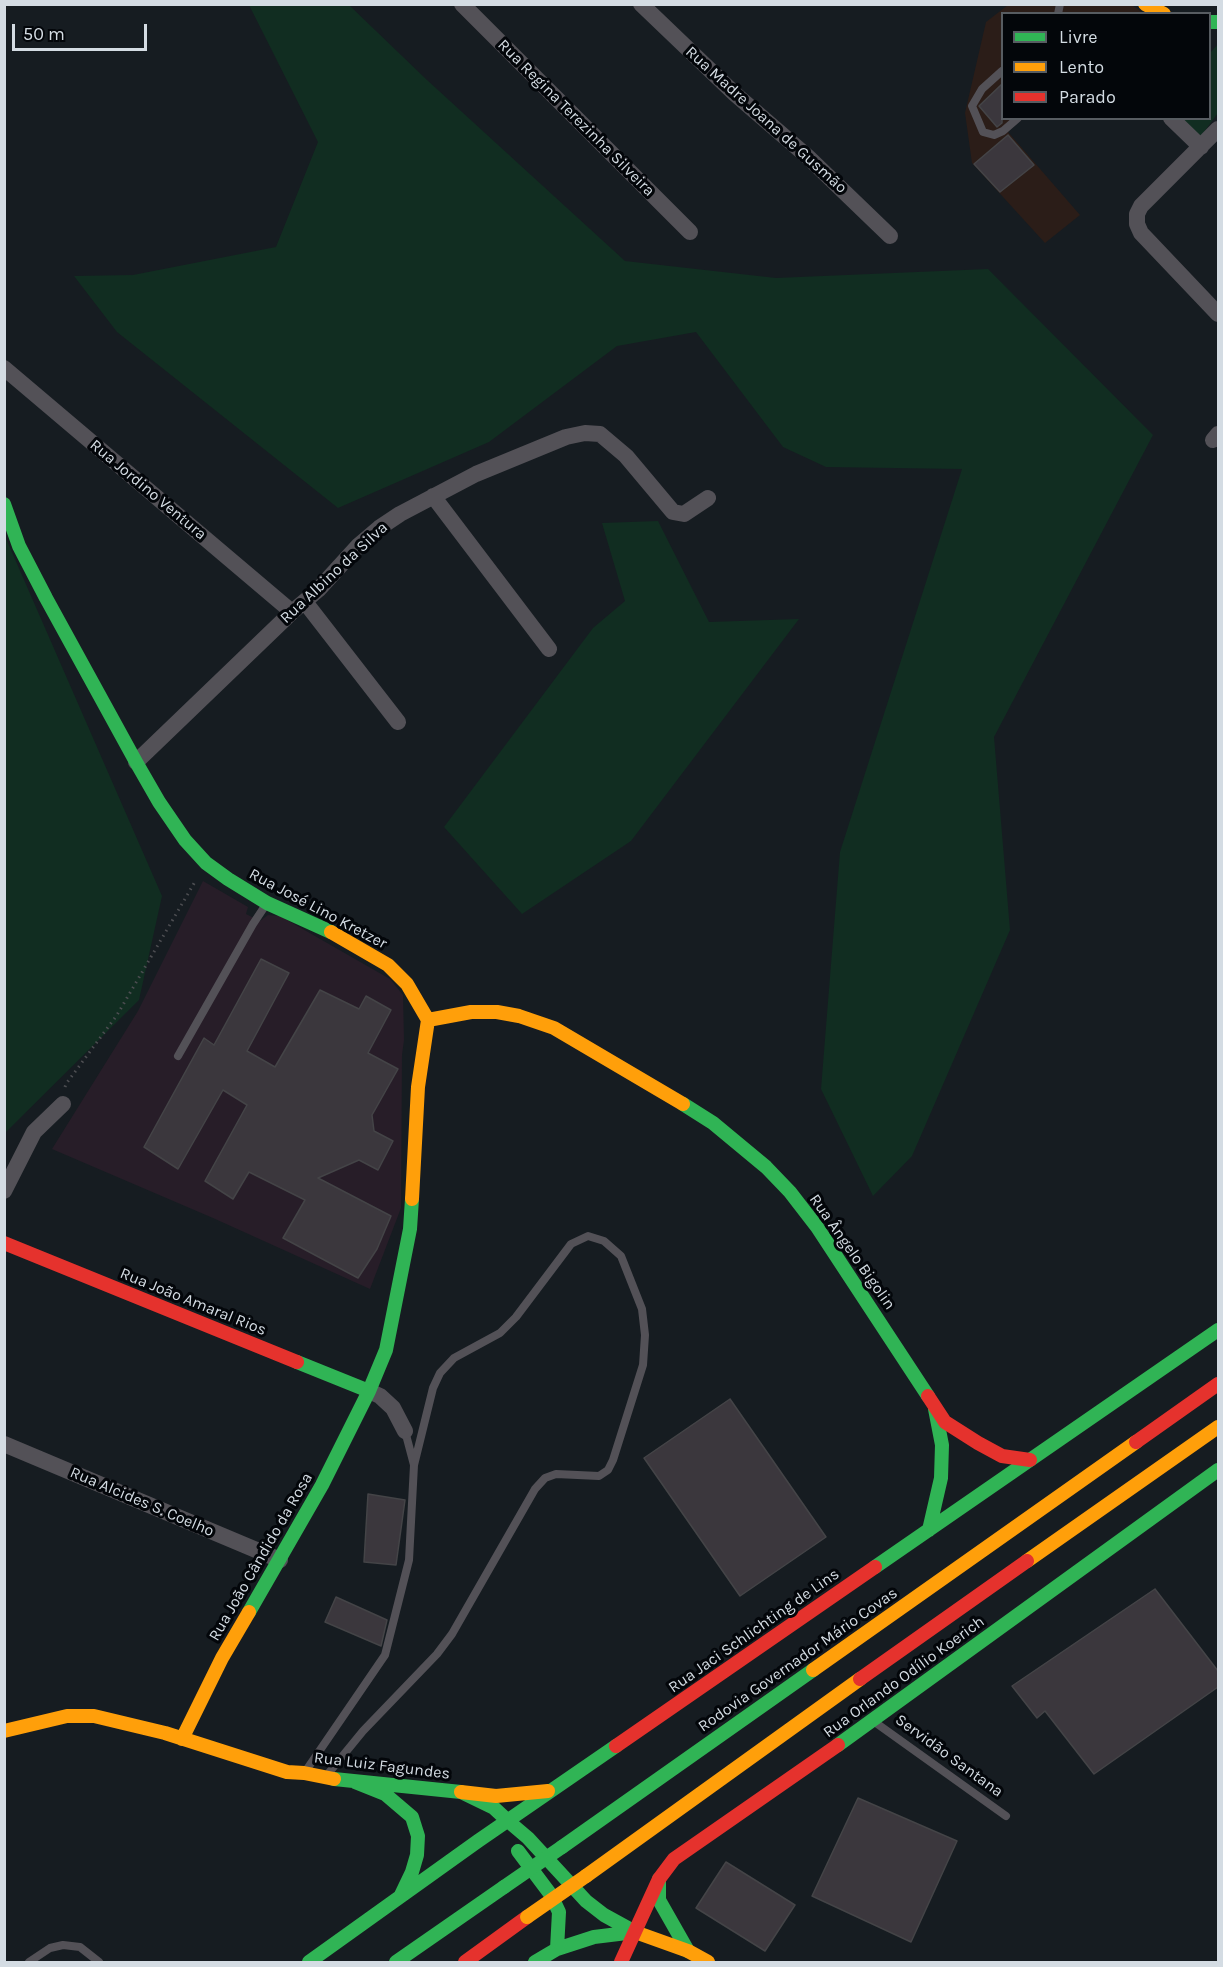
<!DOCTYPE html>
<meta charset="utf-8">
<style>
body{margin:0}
#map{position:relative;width:1223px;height:1967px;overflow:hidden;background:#161c21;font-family:Karla,sans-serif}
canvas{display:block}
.frame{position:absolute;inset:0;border:6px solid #d4dce3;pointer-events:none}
.legend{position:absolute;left:1001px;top:12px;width:210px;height:108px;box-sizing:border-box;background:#03060a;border:2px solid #575c61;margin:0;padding:8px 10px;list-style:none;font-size:18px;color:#d4dce3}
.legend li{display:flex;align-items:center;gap:12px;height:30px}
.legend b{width:30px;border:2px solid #575c61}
.scale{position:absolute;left:12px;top:24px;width:135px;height:27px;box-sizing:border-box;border:3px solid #d4dce3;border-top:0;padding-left:8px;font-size:18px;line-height:21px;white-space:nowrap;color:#d4dce3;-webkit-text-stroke:4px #03060a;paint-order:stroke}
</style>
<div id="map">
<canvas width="1223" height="1967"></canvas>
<div class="frame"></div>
<ul class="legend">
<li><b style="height:8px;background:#30b455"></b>Livre</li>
<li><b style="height:8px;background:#ff9f0a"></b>Lento</li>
<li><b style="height:8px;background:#e5322d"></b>Parado</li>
</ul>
<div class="scale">50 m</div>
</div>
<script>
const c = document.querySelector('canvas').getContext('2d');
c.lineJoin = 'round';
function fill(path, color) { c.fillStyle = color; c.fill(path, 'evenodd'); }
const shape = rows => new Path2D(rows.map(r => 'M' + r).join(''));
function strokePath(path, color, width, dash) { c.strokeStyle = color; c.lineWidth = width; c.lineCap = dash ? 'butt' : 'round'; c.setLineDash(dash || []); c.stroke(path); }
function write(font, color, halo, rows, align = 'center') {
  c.font = font + ' Karla,sans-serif'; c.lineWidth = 6; c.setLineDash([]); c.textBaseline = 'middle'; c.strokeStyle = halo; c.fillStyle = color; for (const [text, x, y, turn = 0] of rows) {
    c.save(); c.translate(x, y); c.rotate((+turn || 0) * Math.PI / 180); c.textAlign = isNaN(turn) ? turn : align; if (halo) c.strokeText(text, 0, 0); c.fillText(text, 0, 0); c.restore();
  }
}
fill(shape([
 [1008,5,1132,5,1143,13,1002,14,1002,118,1022,119,1008,132,1080,215,1045,243,972,163,965,113,986,22]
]), '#2b1d18');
fill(shape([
 [203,881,248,907,246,914,260,921,268,915,280,916,390,979,403,995,404,1040,402,1055,401,1208,370,1289,213,1218,52,1149,138,1011]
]), '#271d28');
fill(shape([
 [249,5,349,5,427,80,625,261,776,278,988,269,1153,435,994,737,1010,930,912,1156,873,1196,821,1089,840,852,962,469,826,467,783,447,696,332,617,346,489,442,338,508,117,332,74,276,133,275,276,247,318,142],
 [1218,44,1218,113,1201,136,1180,119,1210,118,1210,53],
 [658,521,709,622,799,619,631,841,522,914,444,827,593,628,625,601,602,523],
 [4,534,162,896,139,1000,5,1133]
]), '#112d21');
const building = shape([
 [1002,84,1002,123,997,127,979,106,1002,84],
 [1008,135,1034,165,1000,192,974,164,1008,135],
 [261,959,289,973,247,1051,275,1067,320,990,359,1009,366,996,391,1010,368,1053,398,1069,372,1115,374,1131,393,1141,378,1170,359,1160,318,1178,391,1216,377,1249,358,1278,283,1238,305,1200,249,1172,233,1199,205,1181,247,1105,223,1090,178,1169,144,1147,204,1038,214,1045,261,959],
 [730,1399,826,1537,740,1596,644,1458,730,1399],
 [368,1494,405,1500,396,1565,364,1562,368,1494],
 [1155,1589,1218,1671,1218,1687,1094,1774,1045,1711,1037,1718,1012,1686,1155,1589],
 [336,1597,387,1620,381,1646,325,1622,336,1597],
 [858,1798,957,1841,911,1942,812,1896,858,1798],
 [726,1862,795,1905,765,1951,696,1908,726,1862]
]);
fill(building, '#3b373d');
strokePath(building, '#444447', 1.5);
strokePath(shape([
 [65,1087,66,1084,117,1015,196,880]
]), '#4d4e52', 3, [1.5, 4.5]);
strokePath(shape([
 [1058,14,1060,4],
 [1002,71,982,89,972,106,983,132,994,135,1003,131,1018,118],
 [178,1056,253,924,267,903],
 [876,1723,1006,1816],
 [305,1772,385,1655,409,1560,414,1465,405,1431],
 [327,1775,363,1731,437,1654,452,1634,535,1489,545,1478,556,1474,599,1476,608,1470,613,1460,643,1365,645,1335,642,1309,621,1256,604,1241,588,1236,571,1244,516,1317,500,1333,454,1358,440,1373,433,1388,414,1465],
 [29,1962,50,1948,63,1945,80,1947,99,1962]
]), '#535157', 8);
strokePath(shape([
 [462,4,690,232],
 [641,4,735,94,808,157,890,236],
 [1171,118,1201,147],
 [1218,129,1141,206,1137,214,1137,224,1141,233,1218,314],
 [4,368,292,612],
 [1213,440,1218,434],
 [433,496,549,649],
 [305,602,398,722],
 [136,762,292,612,318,590,359,545,379,528,400,514,476,474,566,437,585,433,600,434,626,456,673,512,684,514,708,498],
 [4,1191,34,1132,63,1104],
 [369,1391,380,1396,393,1408,405,1431],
 [4,1444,280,1560]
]), '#535157', 16);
strokePath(shape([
 [1210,22,1218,22],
 [4,504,19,546,46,598,136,762,159,802,185,840,206,863,228,879,267,903,331,932],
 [683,1104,713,1123,766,1167,790,1192,817,1227,928,1396],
 [297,1362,369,1391],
 [929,1530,941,1478,942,1445,935,1409],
 [875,1567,1218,1330],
 [249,1612,322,1485,369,1391,386,1350,410,1229,412,1199],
 [838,1745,1218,1470],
 [334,1779,461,1792,494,1808,508,1821],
 [355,1782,385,1794,412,1817,418,1836,417,1855,412,1872,401,1895],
 [508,1821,528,1838,586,1901,604,1915,635,1932],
 [562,1847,813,1670],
 [518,1851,551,1895,559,1912,557,1949],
 [659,1879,659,1900,688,1951],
 [309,1962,478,1841,616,1746],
 [396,1962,504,1887],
 [535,1962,557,1949,594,1937,635,1932]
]), '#30b455', 14);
strokePath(shape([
 [1145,4,1164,14],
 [331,932,388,965,407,984,428,1020,418,1087,412,1199],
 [428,1020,471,1012,497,1012,519,1016,554,1028,683,1104],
 [1027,1561,1218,1427],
 [813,1670,1136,1442],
 [4,1731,67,1716,94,1716,165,1733,287,1772,304,1773,334,1779],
 [182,1739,222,1658,249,1612],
 [461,1792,496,1796,548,1791],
 [586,1876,860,1679],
 [635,1932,688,1951,708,1962]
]), '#ff9f0a', 14);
strokePath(shape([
 [4,1243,297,1362],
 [928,1396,945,1422,978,1443,1002,1456,1030,1460],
 [1136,1442,1218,1384],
 [860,1679,1027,1561],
 [616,1746,875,1567],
 [465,1962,527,1917],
 [621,1962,659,1879,674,1859,838,1745]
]), '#e5322d', 14);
strokePath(shape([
 [504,1887,562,1847]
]), '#30b455', 14);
strokePath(shape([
 [527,1917,586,1876]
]), '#ff9f0a', 14);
write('16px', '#d4dce3', '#03060a', [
 ["Rua Regina Terezinha Silveira",576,118,45],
 ["Rua Madre Joana de Gusmão",766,120,42],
 ["Rua Jordino Ventura",148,490,40],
 ["Rua Albino da Silva",334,573,-43],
 ["Rua José Lino Kretzer",318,909,28],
 ["Rua Ângelo Bigolin",852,1252,55],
 ["Rua João Amaral Rios",193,1302,22],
 ["Rua Alcides S. Coelho",142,1502,23],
 ["Rua João Cândido da Rosa",261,1557,-60],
 ["Rua Jaci Schlichting de Lins",754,1631,-35],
 ["Rodovia Governador Mário Covas",798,1660,-35],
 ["Rua Orlando Odílio Koerich",904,1677,-36],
 ["Servidão Santana",949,1756,36],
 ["Rua Luiz Fagundes",382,1766,7]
]);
</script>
